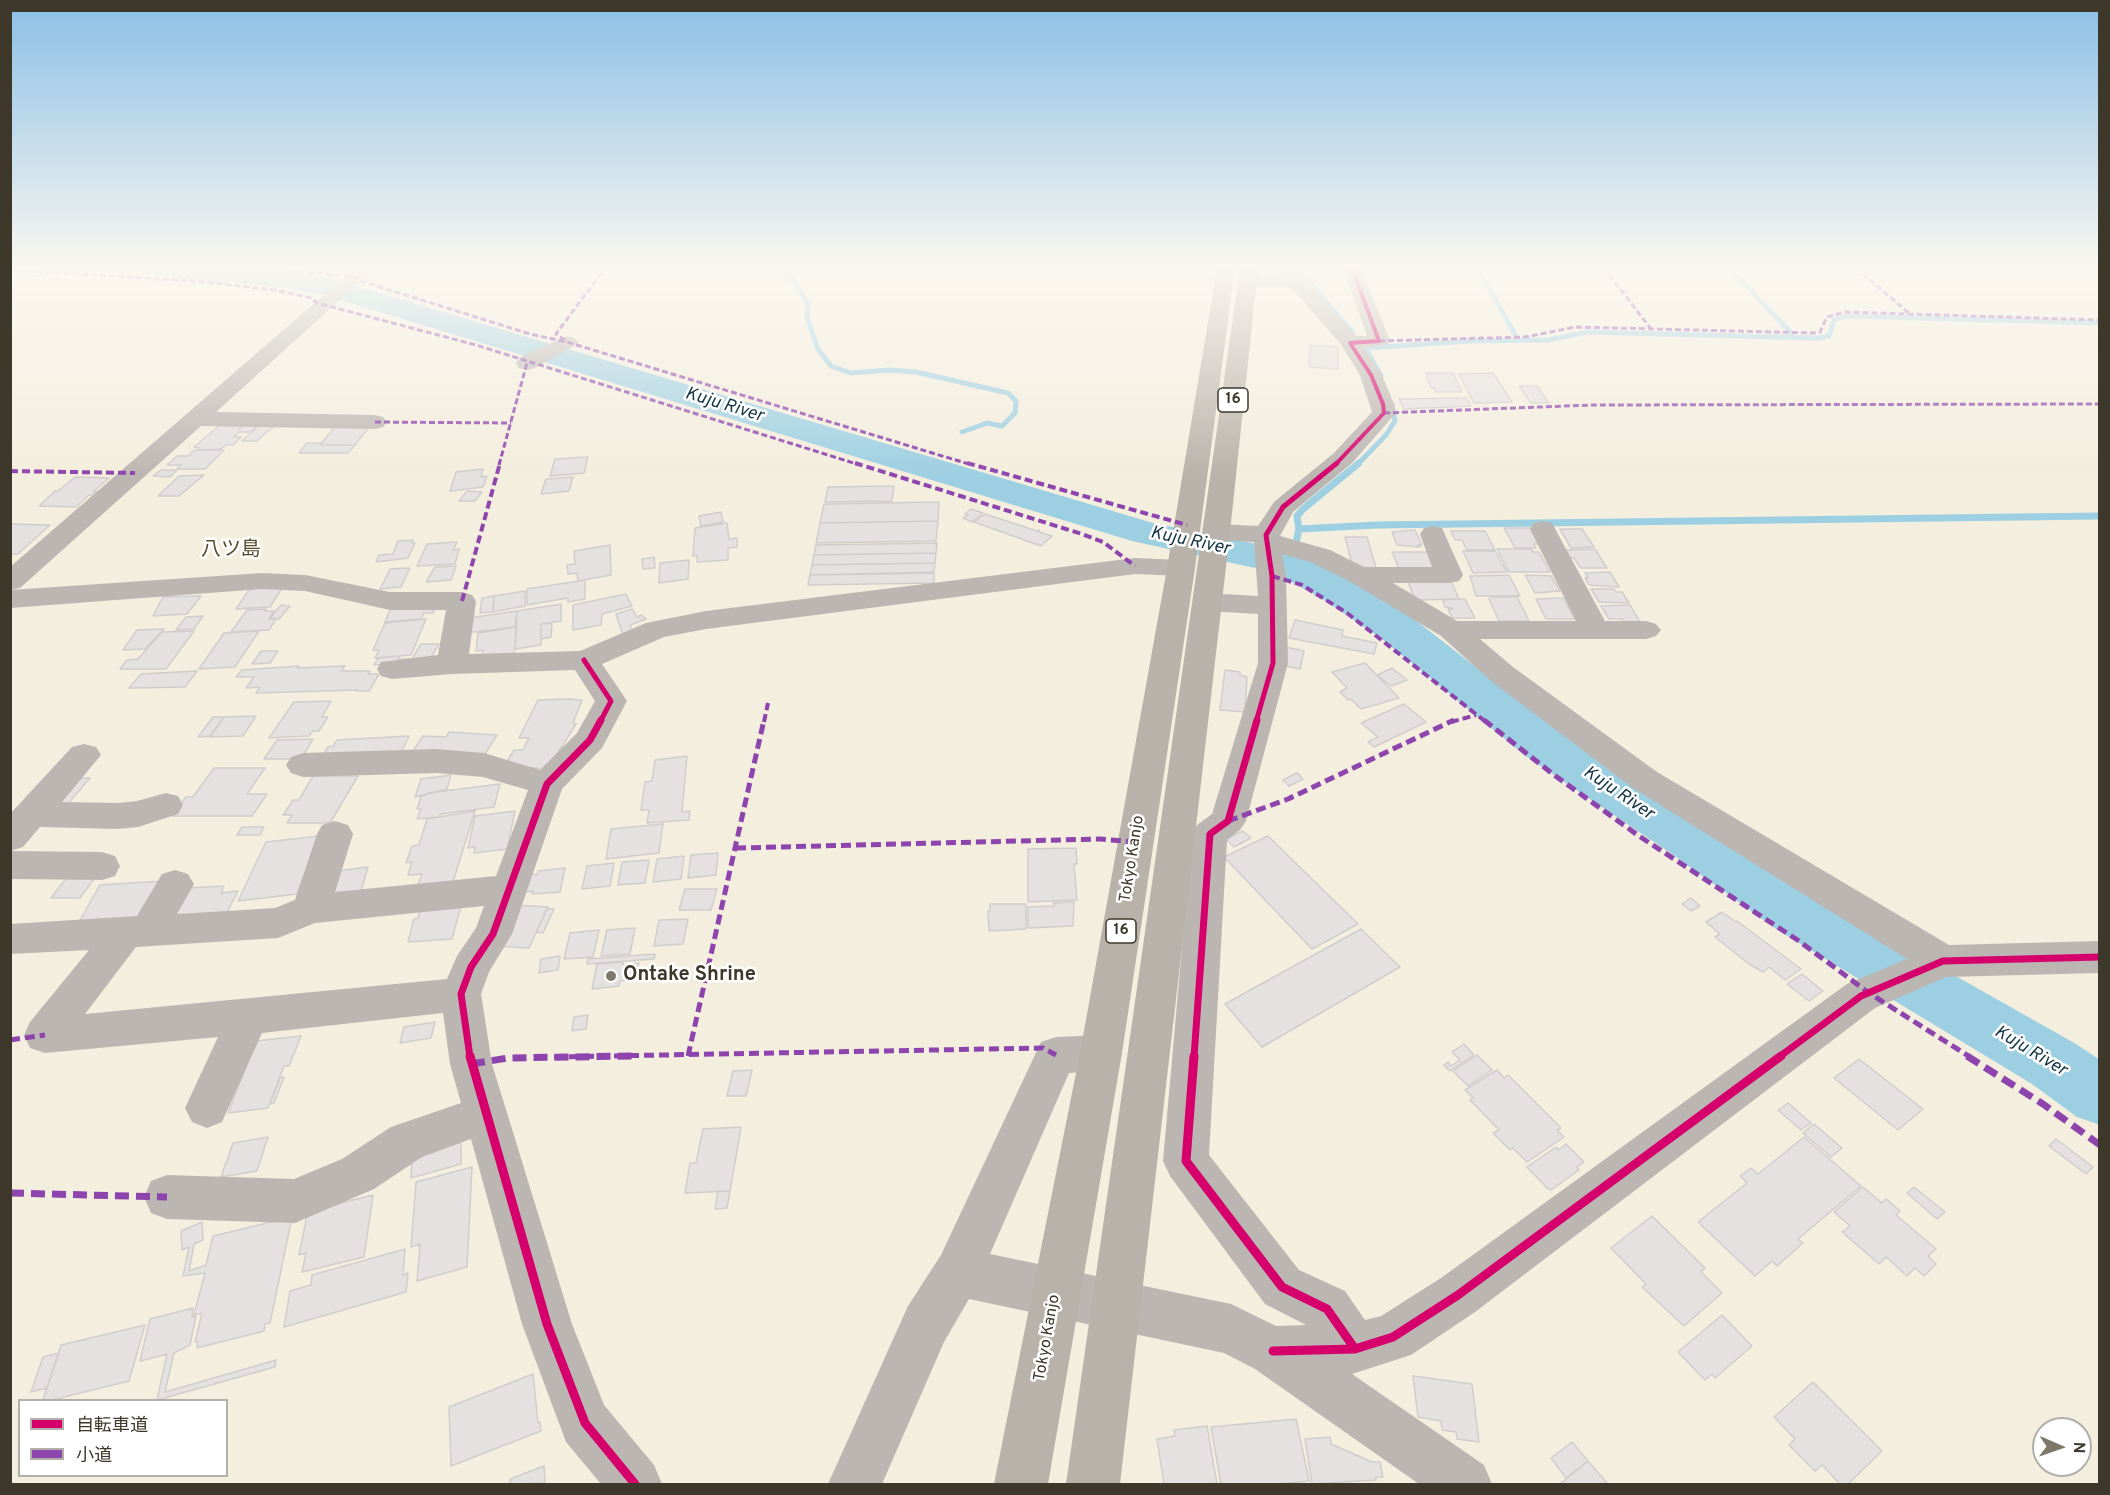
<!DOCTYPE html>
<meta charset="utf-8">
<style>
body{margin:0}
#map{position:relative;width:2110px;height:1495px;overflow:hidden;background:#f4eede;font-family:Overpass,"Noto Sans JP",sans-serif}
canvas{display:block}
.frame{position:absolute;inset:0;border:12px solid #3e382a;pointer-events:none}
.legend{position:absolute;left:18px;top:1399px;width:210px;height:78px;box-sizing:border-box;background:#fff;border:2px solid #b2afaa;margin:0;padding:8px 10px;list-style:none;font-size:18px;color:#3e382a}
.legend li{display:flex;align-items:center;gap:12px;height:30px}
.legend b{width:30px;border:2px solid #b2afaa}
.north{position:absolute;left:2032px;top:1417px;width:60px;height:60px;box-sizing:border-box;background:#fff;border:2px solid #b2afaa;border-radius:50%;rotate:92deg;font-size:16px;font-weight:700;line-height:24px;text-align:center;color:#3e382a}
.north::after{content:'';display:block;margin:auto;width:21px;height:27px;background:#7e7869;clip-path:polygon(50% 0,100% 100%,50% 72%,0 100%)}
</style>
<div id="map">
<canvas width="2110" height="1495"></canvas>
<div class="frame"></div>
<ul class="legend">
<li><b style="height:8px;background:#d6006c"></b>自転車道</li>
<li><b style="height:8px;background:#8e44ad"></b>小道</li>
</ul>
<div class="north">N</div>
</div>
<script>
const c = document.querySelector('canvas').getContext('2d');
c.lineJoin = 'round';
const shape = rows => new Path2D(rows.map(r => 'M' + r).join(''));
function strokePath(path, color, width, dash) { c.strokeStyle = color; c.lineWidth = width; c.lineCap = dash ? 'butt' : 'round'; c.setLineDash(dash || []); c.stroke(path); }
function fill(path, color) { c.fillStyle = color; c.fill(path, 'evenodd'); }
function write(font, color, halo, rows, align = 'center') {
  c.font = font + ' Overpass,"Noto Sans JP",sans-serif'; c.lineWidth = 5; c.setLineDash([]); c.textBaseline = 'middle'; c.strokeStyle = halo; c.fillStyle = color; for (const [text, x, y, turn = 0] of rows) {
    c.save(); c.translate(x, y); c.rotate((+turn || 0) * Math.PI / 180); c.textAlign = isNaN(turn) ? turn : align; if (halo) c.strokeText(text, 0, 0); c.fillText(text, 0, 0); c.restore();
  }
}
strokePath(shape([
 [779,268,792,279,808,304,807,317,818,349,831,366,851,373,889,370,916,372,1008,393,1016,401,1015,413,1002,426,987,423,962,432],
 [1297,268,1353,333],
 [1478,268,1518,340],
 [1729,268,1795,337],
 [1364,345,1381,376],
 [1366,348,1470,341,1548,340,1587,332,1818,338,1829,336,1834,320,1847,316,2100,323],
 [1357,465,1386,435,1395,421,1392,404]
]), '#9dcfe2', 5);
strokePath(shape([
 [1299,529,1297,516,1303,509,1359,463],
 [1286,562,1296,543,1299,529,1377,525,2100,516]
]), '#9dcfe2', 7);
fill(shape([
 [143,268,258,268,329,278,1153,523,1301,553,1351,580,1414,619,1561,733,1710,826,1816,897,2076,1044,2100,1060,2100,1125,2077,1117,2032,1084,1776,929,1672,854,1527,757,1382,639,1321,598,1273,572,1132,541,324,295,280,287,157,276,147,274,143,268]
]), '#9dcfe2');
const building = shape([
 [1310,345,1338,347,1338,369,1309,367,1310,345],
 [1426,373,1453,373,1462,392,1436,392,1434,388,1431,388,1426,373],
 [1493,373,1512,402,1474,403,1459,374,1493,373],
 [1519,386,1537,386,1549,403,1531,403,1519,386],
 [1466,398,1471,406,1404,409,1399,399,1466,398],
 [262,422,276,424,257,441,242,441,262,422],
 [247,423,259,423,251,432,239,432,234,437,241,437,233,445,226,445,221,449,199,450,200,448,194,447,221,424,243,425,238,430,247,423],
 [336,426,369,427,355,445,320,445,336,426],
 [307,443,322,443,320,445,355,445,348,453,299,453,307,443],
 [194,450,224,450,205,469,177,469,181,465,167,465,177,456,188,456,194,450],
 [588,457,584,473,550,476,555,459,588,457],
 [483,469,481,477,487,476,483,487,450,491,456,472,483,469],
 [161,470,177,470,170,477,153,476,161,470],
 [204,475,179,496,158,496,179,476,204,475],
 [75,477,109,478,93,492,99,492,94,495,89,495,76,507,39,506,55,491,58,491,75,477],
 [573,477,569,491,541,494,546,479,573,477],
 [894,486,892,501,825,502,828,487,894,486],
 [467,491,482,492,475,501,459,501,467,491],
 [939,502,938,521,820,523,824,504,939,502],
 [971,509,983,513,972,522,963,518,968,515,965,514,971,509],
 [721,512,723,522,701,526,699,516,721,512],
 [985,514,1037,531,1039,530,1039,532,1052,536,1041,546,974,522,985,514],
 [938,521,936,541,816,543,820,523,938,521],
 [727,523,729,539,737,538,737,547,728,548,728,560,697,562,697,555,693,556,695,528,727,523],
 [10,524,50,525,18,554,10,554,10,524],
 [1504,528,1532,528,1541,544,1533,544,1536,548,1515,548,1504,528],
 [1560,529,1582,529,1594,547,1571,548,1560,529],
 [1415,530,1422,545,1418,545,1420,547,1397,545,1392,532,1415,530],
 [1451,531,1485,531,1495,550,1467,550,1462,540,1455,540,1451,531],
 [1345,537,1367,537,1376,568,1353,568,1345,537],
 [413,540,412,543,415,543,408,558,376,562,379,555,393,554,398,541,413,540],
 [457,542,453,550,459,549,455,564,417,566,427,544,457,542],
 [937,543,936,553,814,555,816,545,937,543],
 [610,545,611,575,578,581,577,573,568,574,567,565,575,564,574,551,610,545],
 [1497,549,1531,549,1533,552,1539,552,1550,572,1509,572,1497,549],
 [1595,549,1607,568,1581,568,1574,558,1570,558,1565,550,1595,549],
 [1463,551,1495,551,1507,572,1473,573,1463,551],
 [1392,552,1428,552,1434,568,1399,569,1392,552],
 [936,553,935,563,812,565,814,555,936,553],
 [654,557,655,568,643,569,642,559,654,557],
 [689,560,688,579,659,583,660,563,689,560],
 [935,563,934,572,810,575,812,565,935,563],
 [456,566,451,580,426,582,435,567,456,566],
 [410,568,401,587,380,589,390,569,410,568],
 [1610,572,1619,587,1589,585,1585,578,1588,578,1585,573,1610,572],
 [934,573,934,583,808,585,810,575,934,573],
 [1509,575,1520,596,1476,596,1470,576,1509,575],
 [1525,575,1551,576,1560,591,1535,593,1525,575],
 [585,580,585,599,568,602,568,598,527,605,527,589,585,580],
 [1451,581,1459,599,1415,600,1408,582,1451,581],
 [267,586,282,588,270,607,236,609,249,590,267,586],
 [1591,589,1614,589,1616,592,1622,592,1629,603,1599,602,1591,589],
 [525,591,525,606,493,612,494,596,525,591],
 [626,594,632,606,602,614,601,625,573,630,573,605,626,594],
 [201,596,187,614,153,616,163,597,201,596],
 [494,596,493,612,480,613,482,598,494,596],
 [1492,597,1517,597,1529,621,1499,621,1489,599,1492,597],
 [1563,598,1575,619,1546,619,1536,599,1563,598],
 [1449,599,1465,599,1475,618,1452,618,1448,609,1453,609,1452,608,1445,607,1443,601,1449,599],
 [561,604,561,621,541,624,541,645,515,649,517,611,561,604],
 [281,605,290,606,279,619,270,618,281,605],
 [1630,605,1640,622,1625,622,1622,619,1609,619,1601,606,1630,605],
 [436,606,433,613,424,613,421,619,385,622,391,608,436,606],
 [266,609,264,611,274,611,269,619,276,619,269,630,231,632,247,610,266,609],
 [632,609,637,617,642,615,646,619,630,625,633,633,623,636,616,614,632,609],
 [517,611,515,627,466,633,469,618,517,611],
 [203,616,194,629,176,630,186,617,203,616],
 [426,619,411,655,375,658,379,650,373,650,385,623,426,619],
 [1295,620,1343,630,1342,636,1377,643,1374,654,1289,638,1295,620],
 [552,623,551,637,541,639,541,624,552,623],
 [517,627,514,655,482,660,483,650,476,651,478,633,517,627],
 [164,629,145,649,123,650,137,630,164,629],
 [194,631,166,669,120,669,127,660,138,659,162,632,194,631],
 [259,631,235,667,199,669,224,633,259,631],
 [421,644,439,644,430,659,396,664,399,659,412,659,421,644],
 [1286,647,1304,651,1300,669,1281,665,1286,647],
 [261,651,278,651,270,663,252,664,261,651],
 [400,656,396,663,374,665,378,658,400,656],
 [1365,663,1399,698,1361,709,1351,699,1348,700,1340,692,1347,688,1332,672,1365,663],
 [299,666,297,668,345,666,341,671,370,671,368,674,379,674,369,691,356,691,357,690,256,693,260,687,246,688,254,677,236,677,242,670,299,666],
 [1392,668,1407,680,1391,686,1377,675,1392,668],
 [1225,670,1240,672,1240,675,1247,677,1245,712,1220,710,1225,670],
 [197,671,185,687,129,688,141,674,197,671],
 [568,699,582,700,573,723,576,724,548,769,504,766,514,750,523,750,529,738,519,738,538,700,568,699],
 [331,701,322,717,328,717,319,731,313,731,309,736,269,738,294,702,331,701],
 [1404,704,1426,722,1374,747,1368,742,1378,737,1361,723,1404,704],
 [256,716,243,736,210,737,224,717,256,716],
 [213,717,224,717,210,736,198,737,213,717],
 [449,732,497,735,481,760,409,757,423,736,446,737,449,732],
 [409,736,398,759,321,759,328,747,333,746,337,740,409,736],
 [313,739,301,759,264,759,277,740,313,739],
 [687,756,682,812,690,811,689,820,647,823,649,810,641,810,645,782,652,781,655,760,687,756],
 [214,768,265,768,247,794,267,794,252,816,172,816,186,797,193,797,214,768],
 [1297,773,1303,779,1289,786,1283,780,1297,773],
 [451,775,447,789,415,797,421,779,451,775],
 [313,776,358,776,330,823,287,823,292,815,283,815,293,800,299,800,313,776],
 [69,778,90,778,66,806,44,806,69,778],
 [500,784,494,807,441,814,439,817,417,819,421,809,417,809,421,796,427,795,428,793,500,784],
 [475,811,453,882,418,885,422,874,408,875,412,862,406,863,412,846,419,845,427,819,475,811],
 [515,811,507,849,474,853,475,847,468,848,475,816,515,811],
 [663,824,659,853,606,859,611,829,663,824],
 [242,827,264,827,260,835,237,835,242,827],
 [1243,831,1251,838,1234,847,1226,839,1243,831],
 [319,836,297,894,238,901,266,842,319,836],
 [1268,836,1358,924,1312,949,1224,857,1268,836],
 [1076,848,1077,864,1074,864,1077,900,1028,902,1028,849,1076,848],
 [718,853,716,875,688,878,691,855,718,853],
 [684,856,681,879,653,882,657,859,684,856],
 [649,860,645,883,618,885,622,862,649,860],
 [614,863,610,886,582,889,587,866,614,863],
 [368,867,360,895,319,901,329,872,368,867],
 [565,868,560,892,532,894,533,891,518,893,527,873,537,875,538,871,565,868],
 [71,872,99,872,80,898,51,898,71,872],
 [163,881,136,923,76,927,100,885,163,881],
 [224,886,221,893,238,891,225,916,169,920,187,888,224,886],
 [685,889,717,889,711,910,679,910,685,889],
 [463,898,452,939,408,942,414,919,418,918,423,902,463,898],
 [1691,898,1700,906,1691,911,1682,904,1691,898],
 [1074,902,1073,926,1028,928,1028,907,1055,906,1053,903,1074,902],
 [990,904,1026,904,1026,929,989,931,988,911,990,911,990,904],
 [514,905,548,907,529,948,493,946,514,905],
 [547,909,554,909,543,933,536,932,547,909],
 [1722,912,1736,922,1737,921,1801,969,1785,980,1769,967,1763,972,1749,964,1715,937,1720,934,1706,922,1722,912],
 [688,919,683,944,654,946,659,920,688,919],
 [635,928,630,954,601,956,607,930,635,928],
 [1361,929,1400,967,1262,1047,1225,1004,1361,929],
 [599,930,593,957,564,959,570,933,599,930],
 [655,954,654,959,587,964,588,959,655,954],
 [560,956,558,970,539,973,541,959,560,956],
 [623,962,623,965,639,963,635,979,620,981,619,986,592,989,597,964,623,962],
 [1802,974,1823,991,1809,1001,1787,984,1802,974],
 [588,1015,586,1029,572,1031,574,1017,588,1015],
 [435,1022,431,1038,400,1043,404,1027,435,1022],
 [301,1036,289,1066,284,1066,268,1108,228,1113,256,1041,301,1036],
 [1464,1044,1474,1055,1450,1071,1444,1065,1448,1062,1451,1066,1460,1060,1452,1052,1464,1044],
 [1477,1055,1492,1070,1468,1086,1453,1071,1477,1055],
 [1859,1059,1923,1109,1898,1130,1834,1078,1859,1059],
 [752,1070,746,1096,727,1096,733,1071,752,1070],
 [1497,1070,1504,1078,1508,1075,1561,1128,1557,1130,1564,1137,1527,1162,1513,1148,1510,1150,1493,1133,1499,1130,1470,1100,1473,1098,1465,1090,1497,1070],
 [284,1077,274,1103,270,1104,280,1078,284,1077],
 [1788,1103,1811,1123,1801,1130,1778,1110,1788,1103],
 [1814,1124,1842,1148,1831,1157,1803,1133,1814,1124],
 [741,1127,730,1191,685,1193,690,1163,696,1163,703,1129,741,1127],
 [268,1137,257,1171,221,1177,233,1143,268,1137],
 [1804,1137,1861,1186,1798,1239,1803,1243,1777,1266,1772,1261,1755,1276,1698,1222,1747,1183,1740,1176,1751,1168,1758,1174,1804,1137],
 [2056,1139,2093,1167,2086,1174,2049,1146,2056,1139],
 [461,1140,461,1164,411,1178,412,1154,461,1140],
 [1566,1144,1584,1162,1577,1167,1579,1170,1551,1190,1548,1189,1527,1167,1556,1147,1558,1150,1566,1144],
 [472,1167,467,1267,417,1281,420,1244,411,1247,416,1182,472,1167],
 [1863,1187,1882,1203,1886,1199,1900,1211,1896,1215,1936,1249,1928,1256,1936,1264,1924,1276,1915,1268,1907,1276,1886,1257,1879,1264,1842,1232,1850,1226,1834,1212,1863,1187],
 [1914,1187,1945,1212,1937,1219,1907,1193,1914,1187],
 [718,1191,730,1191,727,1208,715,1209,718,1191],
 [373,1195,364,1257,302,1272,306,1253,299,1255,308,1211,373,1195],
 [1652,1216,1705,1268,1701,1272,1722,1293,1684,1326,1642,1287,1646,1284,1611,1248,1652,1216],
 [292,1217,270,1323,265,1324,264,1331,197,1348,198,1342,195,1342,202,1313,194,1315,205,1273,183,1276,189,1247,182,1250,181,1231,202,1222,203,1240,194,1244,189,1271,206,1265,213,1236,292,1217],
 [405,1249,403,1275,408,1273,406,1292,284,1327,290,1291,311,1285,312,1275,405,1249],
 [193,1308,192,1317,196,1316,190,1345,174,1353,165,1392,276,1360,275,1367,157,1400,167,1354,140,1361,150,1319,193,1308],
 [1722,1315,1752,1346,1715,1378,1712,1374,1705,1380,1678,1352,1722,1315],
 [145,1325,129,1381,52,1400,43,1400,61,1345,145,1325],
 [59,1353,47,1388,31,1392,43,1357,59,1353],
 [533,1374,538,1423,540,1422,541,1431,451,1466,449,1407,533,1374],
 [1413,1376,1472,1384,1479,1442,1457,1439,1456,1432,1442,1430,1441,1421,1418,1417,1413,1376],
 [1813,1382,1882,1451,1848,1484,1840,1484,1822,1465,1815,1471,1789,1445,1795,1439,1774,1417,1813,1382],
 [1296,1419,1309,1481,1278,1484,1221,1484,1211,1427,1296,1419],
 [1207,1426,1217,1484,1164,1484,1157,1439,1175,1436,1174,1430,1207,1426],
 [1330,1437,1331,1444,1372,1462,1380,1462,1383,1477,1376,1477,1376,1480,1312,1484,1305,1439,1330,1437],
 [1572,1442,1588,1461,1566,1478,1551,1458,1572,1442],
 [1588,1461,1608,1484,1560,1484,1588,1461],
 [544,1466,545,1483,510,1484,510,1479,544,1466]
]);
fill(building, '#e5e1e1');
strokePath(building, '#d1cdcd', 1.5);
fill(shape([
 [355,268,375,268,216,412,375,415,383,417,387,422,383,427,375,429,201,426,20,588,10,590,10,567,355,268],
 [1277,268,1296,268,1356,336,1367,336,1343,268,1361,268,1390,341,1386,345,1364,348,1382,375,1394,404,1396,413,1352,463,1293,512,1280,536,1330,550,1364,567,1432,567,1420,534,1424,528,1433,526,1442,528,1463,575,1459,581,1449,583,1393,583,1457,621,1576,621,1530,529,1534,523,1543,521,1552,523,1605,621,1646,621,1656,624,1661,630,1656,636,1646,639,1480,639,1513,667,1657,772,1949,945,2100,941,2100,973,1946,977,1875,1008,1475,1312,1411,1355,1352,1374,1484,1465,1492,1484,1419,1484,1255,1369,1224,1353,969,1299,944,1342,882,1484,828,1484,908,1306,941,1255,1041,1042,1056,1037,1101,1035,1116,1040,1122,1053,1116,1066,1101,1071,1069,1073,990,1254,1231,1304,1276,1326,1306,1325,1265,1304,1170,1176,1163,1161,1192,834,1197,825,1212,814,1258,663,1258,614,1207,611,1197,608,1193,602,1197,596,1207,593,1258,596,1254,542,1217,540,1208,538,1204,532,1208,526,1217,524,1258,526,1274,502,1334,453,1372,412,1360,375,1342,346,1292,288,1247,286,1240,284,1237,280,1240,276,1247,274,1282,276,1277,268],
 [1282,554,1310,562,1349,581,1441,636,1491,681,1633,788,1907,959,1847,984,1441,1278,1381,1316,1365,1320,1345,1291,1299,1270,1209,1155,1227,840,1240,830,1246,821,1288,663,1286,576,1282,554],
 [567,336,574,338,578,342,574,346,535,368,527,370,519,368,516,363,519,358,567,336],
 [1135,558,1181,560,1191,562,1195,568,1191,574,1181,576,1135,574,706,629,664,637,602,664,627,701,602,748,562,789,512,934,489,972,481,994,492,1064,572,1324,604,1405,654,1465,662,1484,601,1484,566,1442,522,1324,471,1139,422,1157,374,1189,295,1223,167,1219,151,1213,144,1197,151,1181,167,1175,294,1179,342,1159,391,1127,461,1103,450,1064,443,1013,262,1033,222,1122,207,1128,192,1122,185,1108,218,1037,45,1053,30,1048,24,1035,30,1022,89,950,10,954,10,924,137,916,162,874,175,870,188,874,194,884,177,914,275,908,295,900,317,834,322,825,335,821,348,825,353,834,335,892,496,876,528,790,483,777,436,773,303,777,291,773,286,765,291,757,303,753,436,749,484,753,540,770,577,733,595,701,575,670,452,674,392,679,381,676,377,669,381,662,438,655,446,610,390,610,305,591,262,589,10,608,10,590,262,573,305,575,390,592,462,592,472,595,476,601,469,654,580,651,646,623,706,611,1135,558],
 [484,906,476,928,457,956,447,979,85,1014,136,947,278,938,315,923,484,906],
 [84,744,96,747,101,755,62,802,118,803,137,801,166,793,178,796,183,805,178,814,138,827,118,829,40,827,23,847,10,851,10,814,72,747,84,744],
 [10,851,102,852,115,856,120,866,115,876,102,880,10,879,10,851]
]), '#bcb6b2');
fill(shape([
 [1217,268,1235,268,1195,568,1122,1053,1048,1484,994,1484,1080,1053,1167,568,1217,268],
 [1240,268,1258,268,1230,532,1120,1484,1066,1484,1240,268]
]), '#b8b2aa');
strokePath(shape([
 [263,268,355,277,361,281,530,334,567,342,972,465],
 [1604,268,1651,329],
 [1856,268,1910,314],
 [10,270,196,281,275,290,311,298,317,303,476,345,860,465],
 [565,340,556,334,605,268],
 [1379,341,1525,337,1576,327,1814,333,1820,332,1827,317,1845,312,2100,320],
 [1384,413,1592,405,2100,404],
 [375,422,511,423],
 [499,465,527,363]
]), '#8e44ad', 3, [6, 3]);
strokePath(shape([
 [855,463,1082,534,1103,542,1135,566],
 [967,463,1187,525],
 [10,471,135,473],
 [1272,576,1302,585,1347,613,1486,722],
 [462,601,500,463],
 [764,722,768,703],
 [1451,722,1476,715]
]), '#8e44ad', 4, [8, 4]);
strokePath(shape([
 [1484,720,1554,775,1639,836,1799,941,1869,993,1970,1057],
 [1228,821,1288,799,1454,720],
 [736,848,1100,839,1136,842],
 [10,1040,45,1035],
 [688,1056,764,720],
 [554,1057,1043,1048,1056,1055]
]), '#8e44ad', 5, [10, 5]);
strokePath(shape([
 [1967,1056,2043,1104,2100,1145],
 [471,1064,508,1058,634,1056],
 [10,1193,167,1197]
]), '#8e44ad', 7, [14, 7]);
strokePath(shape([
 [1335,465,1384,413,1383,404,1371,375,1350,343,1379,341,1352,268]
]), '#d6006c', 4);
strokePath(shape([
 [584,660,611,701,600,722],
 [1256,722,1273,663,1272,576,1266,535,1283,507,1337,463]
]), '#d6006c', 5);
strokePath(shape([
 [470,1057,461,994,471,967,493,934,547,784,590,740,601,720],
 [1194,1057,1210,834,1228,821,1257,720],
 [1779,1057,1861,996,1943,961,2100,957]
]), '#d6006c', 7);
strokePath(shape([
 [470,1056,547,1324,585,1423,635,1484],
 [1194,1056,1186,1161,1282,1287,1327,1309,1355,1349],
 [1273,1351,1355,1349,1393,1337,1458,1295,1781,1056]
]), '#d6006c', 9);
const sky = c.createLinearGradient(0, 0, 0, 477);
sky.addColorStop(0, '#8abfe6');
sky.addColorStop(0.56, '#faf7f0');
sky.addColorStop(1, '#faf7f000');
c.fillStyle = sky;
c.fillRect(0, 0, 2110, 477);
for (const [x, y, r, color] of [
 [611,976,6,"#7e7869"]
]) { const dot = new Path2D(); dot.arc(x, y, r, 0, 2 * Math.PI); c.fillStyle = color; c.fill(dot); strokePath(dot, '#fff', 2); }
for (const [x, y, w] of [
 [1233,400,30],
 [1121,931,30]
]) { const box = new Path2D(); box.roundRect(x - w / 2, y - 12, w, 24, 4.5); c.fillStyle = '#fff'; c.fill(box); strokePath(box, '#3e382a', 1.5); }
write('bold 15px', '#3e382a', null, [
 ["16",1233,400],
 ["16",1121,931]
]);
write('16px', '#3e382a', '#fff', [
 ["Tokyo Kanjo",1133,859,-81],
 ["Tokyo Kanjo",1048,1338,-80]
]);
write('italic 18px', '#133544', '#fff', [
 ["Kuju River",724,406,17],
 ["Kuju River",1190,542,12],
 ["Kuju River",1618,794,34],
 ["Kuju River",2030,1052,31]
]);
write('20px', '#584c2d', '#fff', [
 ["八ツ島",231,551]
]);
write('bold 20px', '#3e382a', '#fff', [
 ["Ontake Shrine",623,976]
], 'left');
</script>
